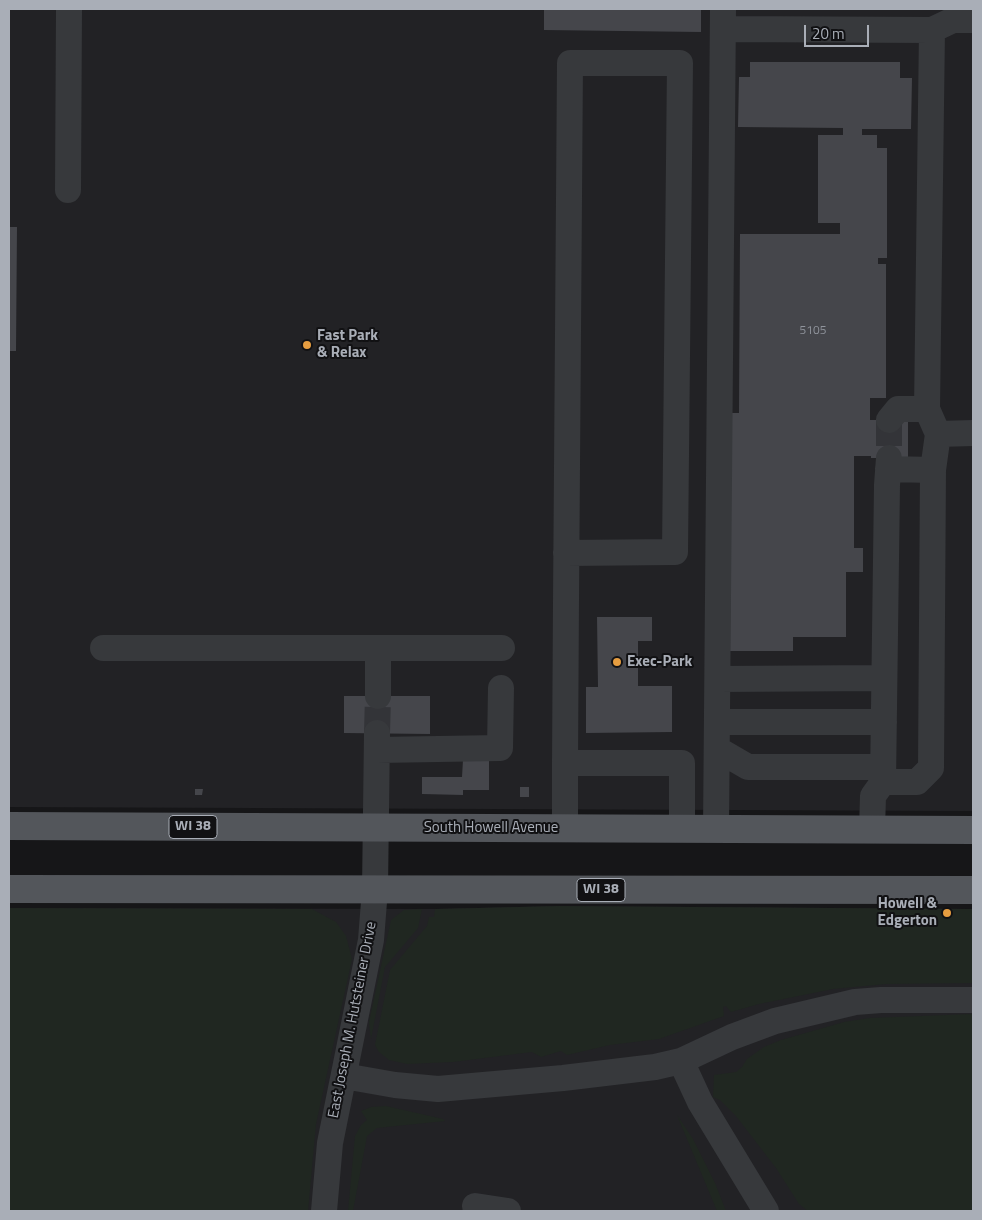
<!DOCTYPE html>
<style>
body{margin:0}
#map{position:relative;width:982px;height:1220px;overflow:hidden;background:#161618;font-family:"Titillium Web",sans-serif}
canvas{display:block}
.frame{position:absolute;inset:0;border:10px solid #a9aeb7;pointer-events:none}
.scale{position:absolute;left:804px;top:25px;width:65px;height:22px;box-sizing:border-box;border:2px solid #a9aeb7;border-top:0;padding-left:6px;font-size:15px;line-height:18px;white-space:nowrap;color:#a9aeb7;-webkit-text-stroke:4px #111113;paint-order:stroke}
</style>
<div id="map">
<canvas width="982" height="1220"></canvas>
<div class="frame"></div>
<div class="scale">20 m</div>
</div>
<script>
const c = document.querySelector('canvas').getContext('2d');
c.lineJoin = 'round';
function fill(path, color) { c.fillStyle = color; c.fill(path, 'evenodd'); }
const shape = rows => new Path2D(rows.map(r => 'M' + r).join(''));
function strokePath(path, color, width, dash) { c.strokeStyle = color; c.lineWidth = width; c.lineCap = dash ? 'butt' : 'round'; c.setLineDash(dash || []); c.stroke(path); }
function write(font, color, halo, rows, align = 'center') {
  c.font = font + ' "Titillium Web",sans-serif'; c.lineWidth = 4; c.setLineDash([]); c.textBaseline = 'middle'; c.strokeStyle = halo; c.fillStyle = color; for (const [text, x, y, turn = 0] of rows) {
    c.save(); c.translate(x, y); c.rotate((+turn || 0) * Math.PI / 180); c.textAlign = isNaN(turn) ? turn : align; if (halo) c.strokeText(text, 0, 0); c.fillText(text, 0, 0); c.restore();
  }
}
fill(shape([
 [9,9,973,9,973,811,9,807],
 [559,906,973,909,973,1211,9,1211,9,908,435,909]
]), '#222225');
fill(shape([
 [559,906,973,909,973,983,886,984,833,989,759,1004,731,1012,726,1006,723,1007,724,1016,659,1039,610,1045,567,1055,561,1051,541,1057,532,1052,453,1062,407,1064,389,1060,379,1052,375,1045,390,970,427,926,429,917,434,917,435,909],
 [9,908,312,909,336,922,346,936,352,959,316,1124,308,1211,9,1211],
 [422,909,418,928,385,967,371,1039,369,1022,391,920,404,910],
 [973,1014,973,1211,808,1211,799,1204,776,1168,736,1116,720,1100,713,1097,714,1075,736,1072,742,1067,747,1059,764,1047,781,1040,844,1022,870,1018],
 [386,1106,443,1119,445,1121,377,1128,367,1136,353,1211,348,1211,355,1136,361,1125,367,1120,361,1111,371,1107],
 [677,1115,693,1139,715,1183,726,1211,717,1211]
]), '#202721');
fill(shape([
 [544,9,701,9,701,32,544,30],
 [750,62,900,62,900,78,912,78,911,129,862,129,862,135,877,135,877,148,887,148,887,258,878,258,878,264,886,264,886,398,870,398,870,420,908,420,908,458,871,458,871,456,854,456,854,548,863,548,863,572,846,572,846,637,793,637,793,651,730,651,731,413,739,413,740,234,840,234,840,223,818,223,818,135,843,135,843,128,738,127,739,77,750,77],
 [9,227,17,227,16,351,9,351],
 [597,617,652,617,652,641,638,641,638,686,672,686,672,732,586,733,586,687,598,687],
 [344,696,430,696,430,734,344,733],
 [463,760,489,760,489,790,463,790,463,795,422,794,422,777,462,777],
 [520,787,529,787,529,797,520,797],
 [195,789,203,789,202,795,195,795]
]), '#45464b');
strokePath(shape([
 [889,420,889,458],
 [377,733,378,696]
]), '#333438', 26, [26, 13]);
strokePath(shape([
 [723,29,932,30,927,409],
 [932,30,953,20,973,20],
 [68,190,69,9],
 [938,434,973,433],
 [888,469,933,470],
 [103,648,502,648],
 [378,648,378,696],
 [718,679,884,678],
 [717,722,884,722],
 [717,749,748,767,883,767],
 [377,750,500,748,501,688],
 [565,763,682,763,682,829],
 [883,782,917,782,931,768,933,470,938,434,927,409,898,409,889,420],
 [565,829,565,763,566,601,570,63,680,63,675,552,566,553],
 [716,829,723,9],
 [872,830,873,796,883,782,887,485,889,458],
 [681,1061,700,1102,766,1211],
 [344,1076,395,1085,438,1089,563,1078,655,1067,681,1061,732,1037,775,1021,855,1002,881,1000,973,1000],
 [475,1206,508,1211],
 [324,1211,330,1143,371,940,375,889,377,733]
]), '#37393c', 26);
strokePath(shape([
 [9,826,973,830],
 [9,889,973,890]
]), '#53565b', 28);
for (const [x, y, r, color] of [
 [307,345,5,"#e69d40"],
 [617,662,5,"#e69d40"],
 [947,913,5,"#e69d40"]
]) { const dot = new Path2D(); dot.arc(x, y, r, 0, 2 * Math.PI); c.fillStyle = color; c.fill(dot); strokePath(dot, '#111113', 2); }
write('12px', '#90949c', null, [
 ["5105",813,331]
]);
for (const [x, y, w] of [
 [193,827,48],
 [601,890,48]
]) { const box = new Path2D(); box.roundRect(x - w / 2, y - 11.5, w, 23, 4); c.fillStyle = '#111113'; c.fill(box); strokePath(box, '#a9aeb7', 1); }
write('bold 14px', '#a9aeb7', null, [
 ["WI 38",193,827],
 ["WI 38",601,890]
]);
write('bold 15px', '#a9aeb7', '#111113', [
 ["Fast Park",317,336],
 ["& Relax",317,353],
 ["Exec-Park",627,662],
 ["Howell &",937,904,"right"],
 ["Edgerton",937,921,"right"]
], 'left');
write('15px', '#a9aeb7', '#111113', [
 ["South Howell Avenue",491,828],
 ["East Joseph M. Hutsteiner Drive",353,1020,-79]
]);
</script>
